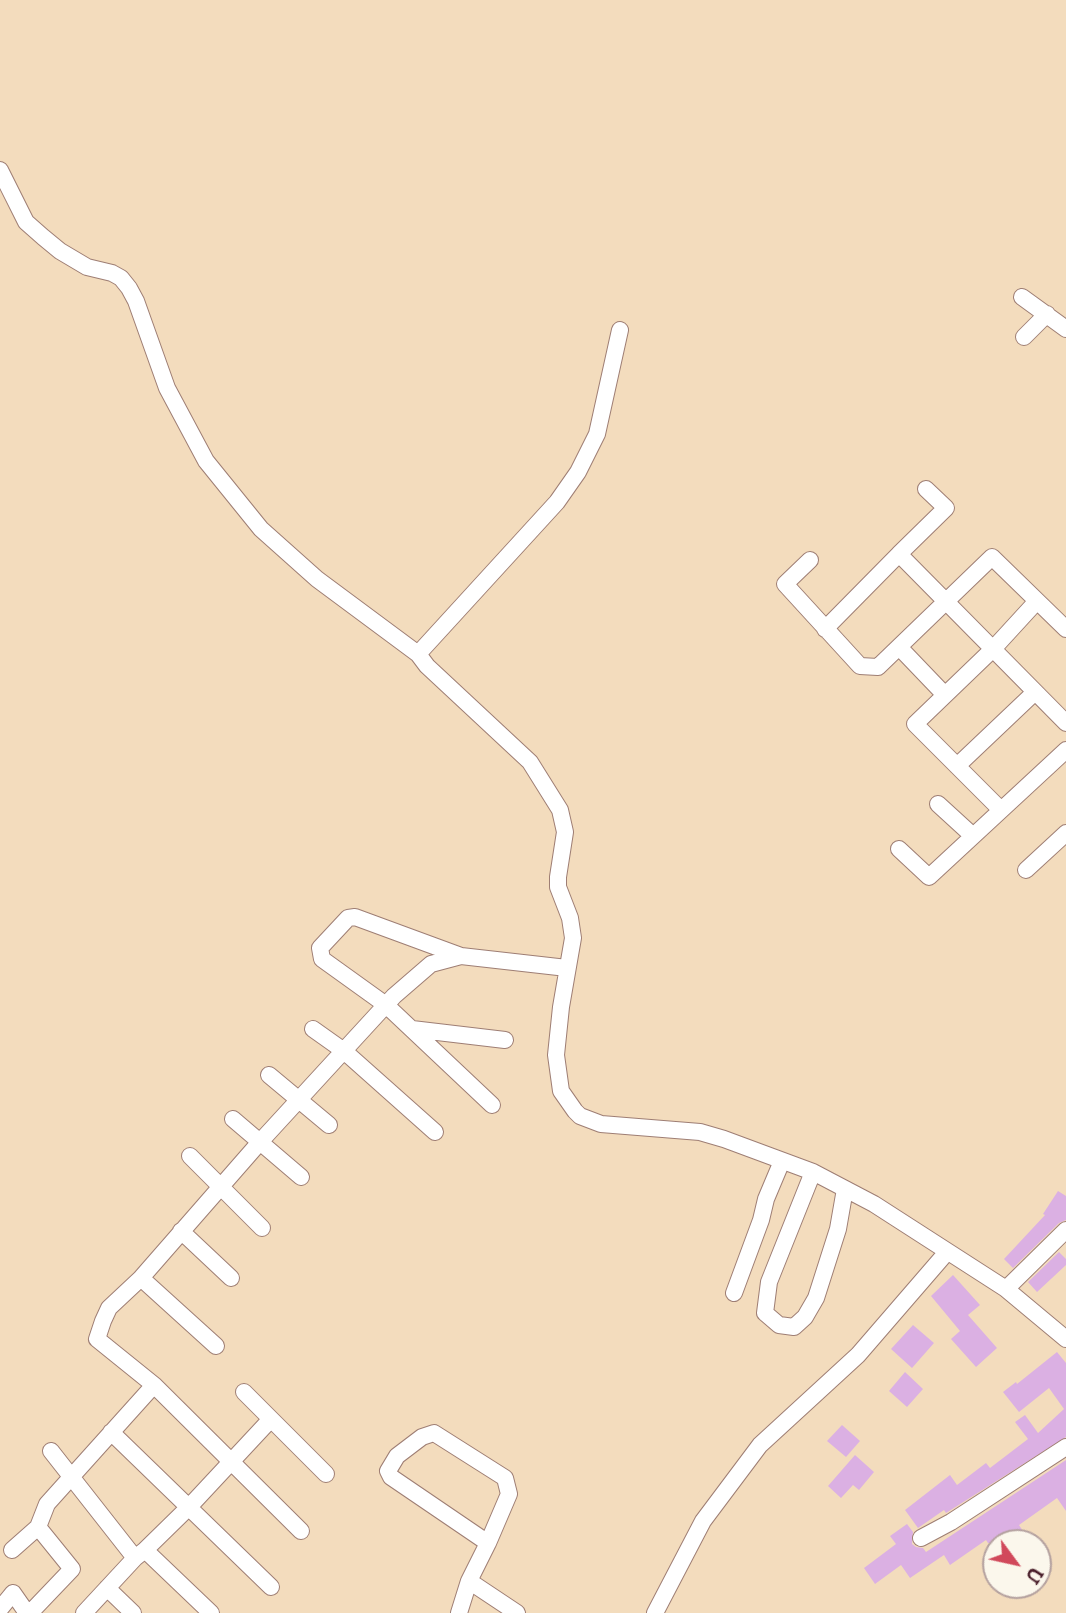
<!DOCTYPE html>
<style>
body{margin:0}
#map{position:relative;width:1066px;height:1613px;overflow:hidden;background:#f3dcbd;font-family:"IM FELL DW Pica",serif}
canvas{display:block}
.north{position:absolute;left:982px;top:1529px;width:70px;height:70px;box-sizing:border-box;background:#fbf7ec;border:2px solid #b4a19f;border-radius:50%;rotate:123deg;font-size:19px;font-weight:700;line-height:28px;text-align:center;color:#4a1f2b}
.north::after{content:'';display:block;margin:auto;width:24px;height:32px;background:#d1495b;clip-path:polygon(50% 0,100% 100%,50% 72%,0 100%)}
</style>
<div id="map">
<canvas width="1066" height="1613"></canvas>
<div class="north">U</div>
</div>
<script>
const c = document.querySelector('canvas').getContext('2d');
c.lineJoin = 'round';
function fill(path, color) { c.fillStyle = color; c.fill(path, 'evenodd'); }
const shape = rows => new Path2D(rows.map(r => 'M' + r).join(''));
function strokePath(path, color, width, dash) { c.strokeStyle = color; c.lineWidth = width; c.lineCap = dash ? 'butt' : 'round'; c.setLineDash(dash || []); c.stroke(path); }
fill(shape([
 [1058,1191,1066,1196,1066,1220,1059,1223,1013,1268,1004,1259,1045,1215,1043,1214],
 [1059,1252,1066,1259,1066,1265,1037,1292,1028,1282],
 [953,1275,980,1305,968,1315,997,1348,976,1367,951,1339,960,1331,931,1296],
 [913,1325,934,1343,912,1368,891,1349],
 [1057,1352,1066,1363,1066,1437,946,1513,944,1510,918,1528,905,1510,950,1475,957,1485,986,1463,990,1468,1028,1439,1015,1422,1025,1415,1038,1433,1064,1409,1049,1388,1019,1412,1003,1392,1016,1382,1017,1384],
 [905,1372,923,1389,907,1407,889,1391],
 [842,1425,860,1441,846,1457,827,1441],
 [855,1455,874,1472,859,1490,853,1485,841,1498,828,1486],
 [1066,1460,1066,1511,1057,1498,1019,1525,1026,1536,1016,1543,988,1543,986,1540,950,1565,944,1555,910,1578,901,1565,875,1584,864,1568,896,1544,890,1536,907,1524,913,1532,912,1544,916,1547,923,1548,926,1552]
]), '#dbb0e3');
const street = shape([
 [0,170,26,222,43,237,60,251,87,267,112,273,121,278,129,288,136,301,167,388,206,461,261,529,317,579,418,654,427,666,530,762,560,810,565,832,558,877,558,887,570,918,573,938,561,1007,556,1055,561,1091,575,1111,580,1116,601,1124,700,1132,724,1139,813,1172,874,1204,1006,1289,1066,1339],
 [1022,297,1066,329],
 [1024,337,1047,314],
 [926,489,946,508,899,554,1066,723],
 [810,560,785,584,860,666,878,667,992,557,1066,629],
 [825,629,899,554],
 [899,647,945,695],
 [418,654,557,502,578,472,597,434,620,330],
 [957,766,1035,692],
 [938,804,973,836],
 [1000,809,915,724,993,649,1037,601],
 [899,849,929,877,1066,750],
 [1026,870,1066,833],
 [461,956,355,917,348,918,320,948,322,959,386,1005,492,1105],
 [313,1029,344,1051,435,1132],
 [412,1029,505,1040],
 [269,1075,329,1125],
 [233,1119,301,1177],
 [190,1156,262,1228],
 [813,1172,769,1282,765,1313,779,1325,794,1327,805,1317,816,1298,838,1229,845,1189],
 [181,1231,231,1278],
 [141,1278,216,1346],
 [1006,1289,1066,1230],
 [734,1293,761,1220,766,1199,782,1161],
 [244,1392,326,1474],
 [111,1432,271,1587],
 [51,1451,135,1558,145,1550,211,1613],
 [301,1531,154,1385,97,1339,103,1321,109,1308,141,1278,259,1143,394,996,431,964,461,956,567,968],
 [921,1538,951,1522,1066,1447],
 [488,1543,391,1477,388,1471,397,1456,422,1437,434,1433,505,1478,509,1494,488,1543,469,1581,517,1613],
 [12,1550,38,1527,47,1504,154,1385],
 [145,1550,189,1507,271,1419],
 [107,1588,133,1613],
 [0,1609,13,1593,27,1613],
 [30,1613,72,1569,38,1527],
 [84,1613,135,1558],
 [459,1613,469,1581],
 [655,1613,703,1521,760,1445,858,1355,947,1252]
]);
strokePath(street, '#9e7e74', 18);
strokePath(street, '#fff', 16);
</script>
